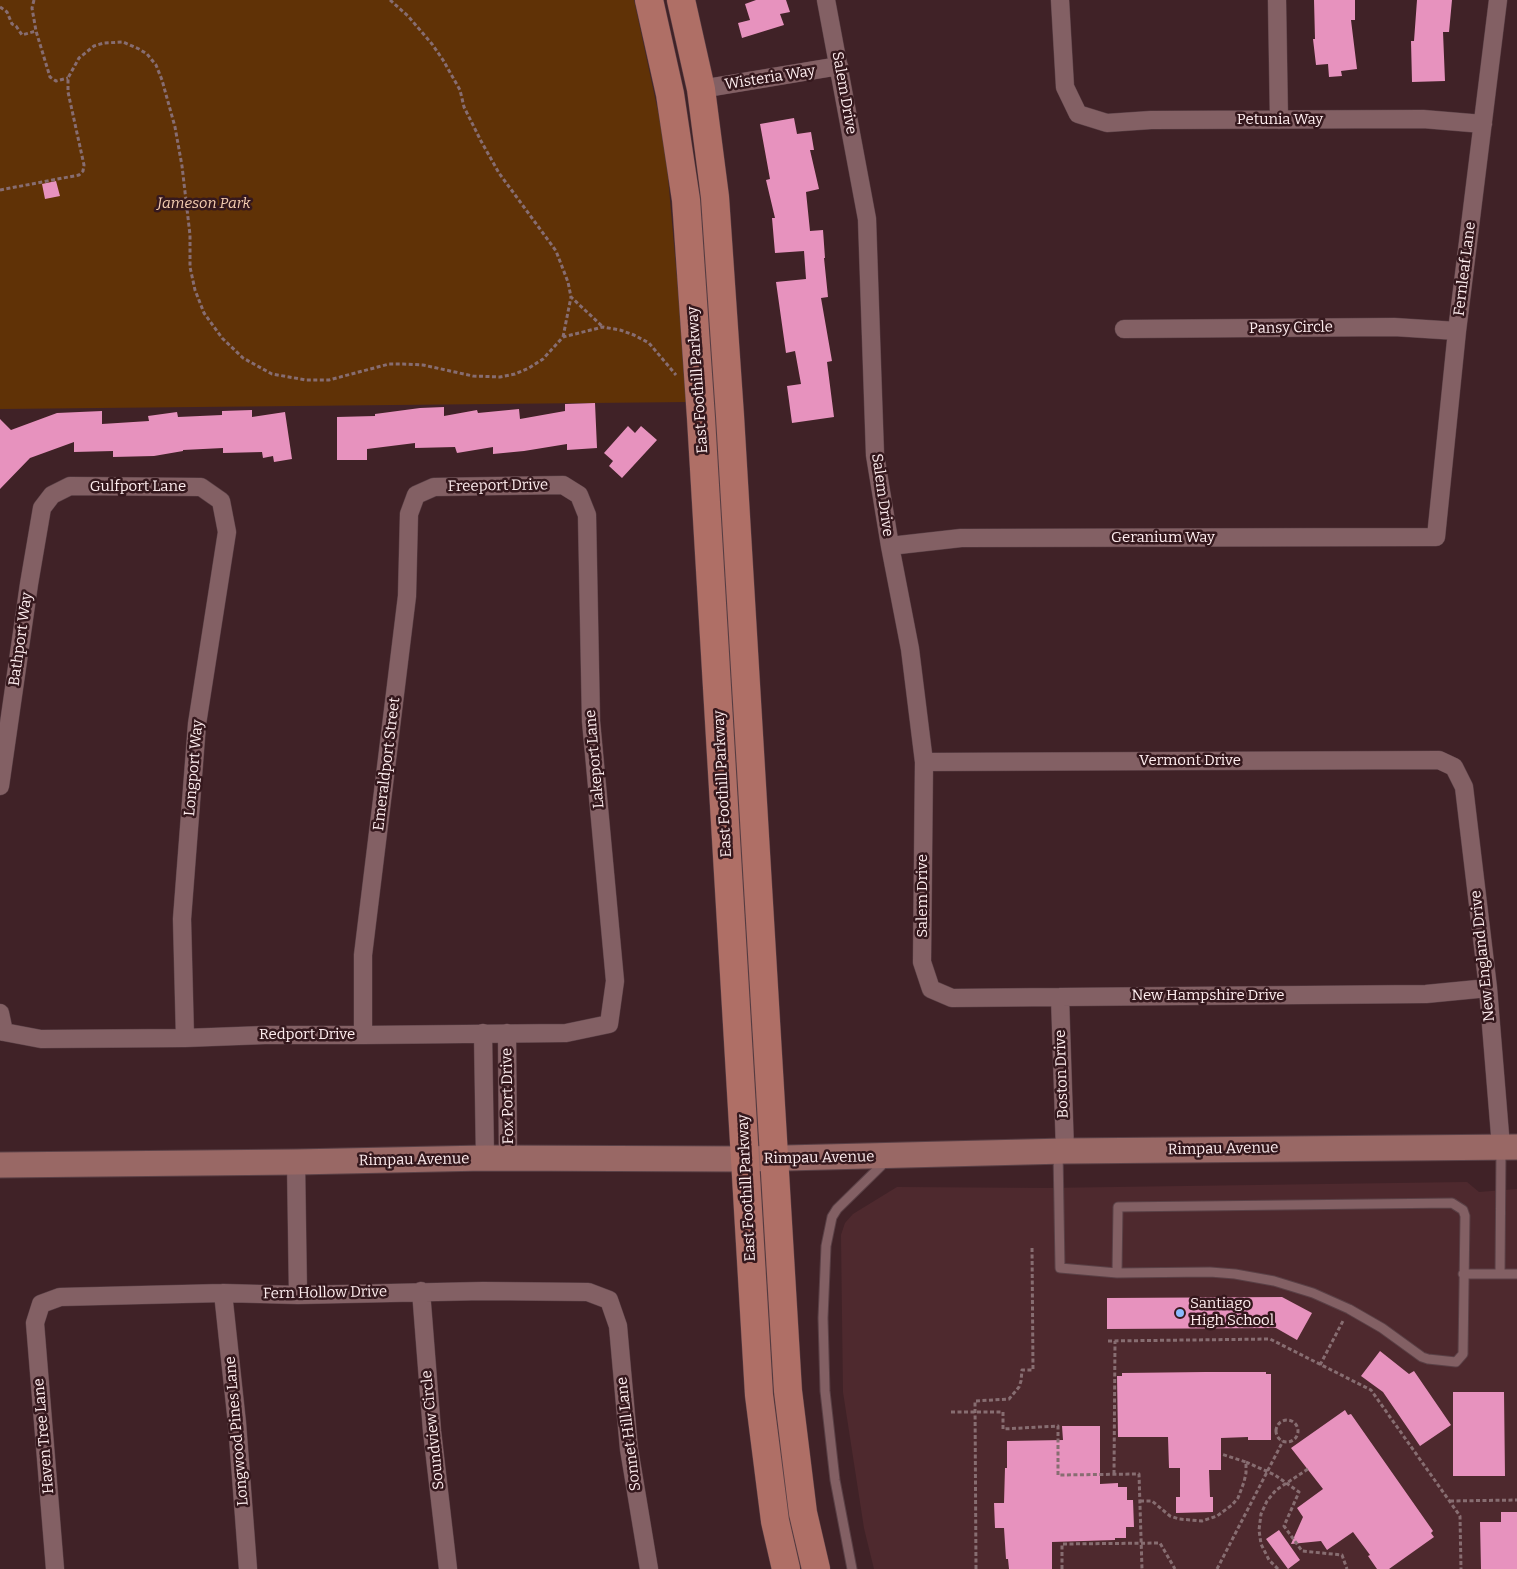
<!DOCTYPE html>
<style>
body{margin:0}
canvas{display:block;background:#402227}
</style>
<canvas width="1517" height="1569"></canvas>
<script>
const c = document.querySelector('canvas').getContext('2d');
c.lineJoin = 'round';
function fill(path, color) { c.fillStyle = color; c.fill(path, 'evenodd'); }
const shape = rows => new Path2D(rows.map(r => 'M' + r).join(''));
function strokePath(path, color, width, dash) { c.strokeStyle = color; c.lineWidth = width; c.lineCap = dash ? 'butt' : 'round'; c.setLineDash(dash || []); c.stroke(path); }
function write(font, color, halo, rows, align = 'center') {
  c.font = font + ' Bitter,serif'; c.lineWidth = 5; c.setLineDash([]); c.textBaseline = 'middle'; c.strokeStyle = halo; c.fillStyle = color; for (const [text, x, y, turn = 0] of rows) {
    c.save(); c.translate(x, y); c.rotate((+turn || 0) * Math.PI / 180); c.textAlign = isNaN(turn) ? turn : align; if (halo) c.strokeText(text, 0, 0); c.fillText(text, 0, 0); c.restore();
  }
}
fill(shape([
 [1467,1182,1479,1192,1517,1189,1517,1569,874,1569,864,1528,843,1392,841,1235,845,1223,853,1214,897,1187,1046,1188]
]), '#4e292e');
fill(shape([
 [0,0,634,0,665,144,688,402,0,409]
]), '#603206');
fill(shape([
 [756,0,786,0,790,12,780,14,784,25,742,38,738,23,750,20,745,4],
 [1314,0,1355,0,1355,20,1351,20,1357,69,1341,71,1342,76,1329,77,1328,64,1316,65,1313,39,1315,39],
 [1417,0,1452,0,1449,32,1443,32,1445,81,1412,82,1411,41,1414,41],
 [794,118,797,134,811,132,814,150,810,150,819,189,806,192,810,231,823,230,825,258,824,258,828,297,821,298,832,361,827,362,834,417,792,423,787,386,801,384,795,351,786,353,776,282,806,279,804,251,775,253,772,218,775,218,766,180,770,179,760,124],
 [56,181,60,196,45,199,42,184],
 [595,403,597,448,567,450,567,444,524,451,493,454,493,447,457,453,455,447,415,448,415,443,367,449,367,460,337,460,337,417,375,416,375,414,420,408,444,407,444,416,477,410,478,413,519,409,520,419,565,411,565,404],
 [252,410,252,417,285,412,292,459,274,462,273,456,263,458,262,452,223,453,223,448,183,450,183,451,154,456,113,457,113,451,74,452,74,442,30,458,0,489,0,419,11,430,57,413,102,411,102,424,149,421,148,416,177,412,178,417,222,415,222,411],
 [628,426,635,433,641,426,657,440,622,478,609,466,613,461,604,453],
 [1282,1297,1312,1313,1297,1340,1276,1328,1107,1329,1107,1298],
 [1380,1351,1409,1374,1414,1371,1451,1425,1420,1446,1383,1392,1361,1376],
 [1205,1372,1266,1372,1266,1374,1271,1374,1271,1440,1248,1440,1248,1437,1221,1438,1221,1470,1209,1470,1210,1497,1213,1497,1213,1512,1176,1513,1176,1497,1180,1497,1180,1468,1169,1468,1168,1437,1118,1437,1117,1376,1122,1376,1122,1373],
 [1453,1392,1504,1392,1505,1476,1453,1476],
 [1345,1410,1348,1415,1351,1414,1433,1531,1431,1533,1434,1537,1389,1569,1377,1569,1368,1556,1370,1555,1353,1532,1327,1550,1321,1541,1291,1544,1303,1517,1297,1508,1323,1489,1291,1448],
 [1062,1426,1100,1426,1100,1484,1118,1483,1118,1487,1127,1487,1127,1500,1133,1500,1134,1527,1126,1527,1126,1538,1115,1538,1115,1540,1052,1542,1052,1569,1009,1569,1008,1559,1006,1559,1004,1528,995,1528,994,1503,1004,1503,1005,1468,1007,1468,1007,1441,1063,1440],
 [1501,1512,1517,1512,1517,1569,1481,1569,1480,1522,1501,1522],
 [1279,1530,1300,1560,1288,1569,1266,1539]
]), '#e792be');
const lane = shape([
 [1058,1151,1060,1268,1117,1273,1118,1207,1452,1203,1463,1210,1465,1216,1463,1354,1456,1362,1428,1359,1422,1357,1382,1328,1349,1309,1313,1293,1274,1281,1235,1274,1210,1272,1117,1273],
 [1463,1274,1517,1274],
 [1500,1274,1501,1149],
 [852,1569,835,1480,825,1391,823,1318,826,1246,832,1217,837,1209,887,1160]
]);
const street = shape([
 [826,0,867,219,875,455,890,546,910,649,924,762,922,962,931,989,952,998,1060,997,1426,994,1488,988],
 [1060,0,1065,87,1078,114,1107,123,1151,120,1423,119,1483,124],
 [1277,0,1279,120],
 [701,89,839,66],
 [1124,329,1394,327,1457,331],
 [890,546,961,538,1436,537,1457,331,1498,0],
 [924,762,1439,760,1454,767,1464,787,1488,988,1501,1147],
 [0,786,29,584,42,508,52,495,70,486,201,487,221,501,227,532,197,724,182,919,185,1038],
 [1060,997,1065,1151],
 [0,1013,4,1032,41,1039,185,1038,265,1035,363,1035,566,1033,609,1024,615,981,591,721,587,515,579,495,563,485,434,487,416,495,409,514,407,596,363,955,363,1035],
 [483,1033,485,1158],
 [507,1033,508,1158],
 [296,1162,298,1295],
 [421,1291,432,1431,448,1569],
 [223,1293,237,1423,248,1569],
 [55,1569,35,1323,41,1304,60,1297,223,1293,298,1295,483,1291,588,1292,609,1300,618,1326,629,1449,649,1569]
]);
const secondary = shape([
 [0,1165,296,1162,485,1158,746,1159,1065,1151,1517,1147]
]);
const primary = shape([
 [649,0,670,94,686,200,701,418,759,1395,775,1521,786,1569],
 [681,0,701,89,715,197,730,416,788,1391,803,1513,816,1569]
]);
strokePath(lane, '#5a4046', 11);
strokePath(street, '#5a4046', 19);
strokePath(secondary, '#5a4046', 27);
strokePath(primary, '#5a4046', 29);
strokePath(shape([
 [34,0,32,8,36,31,50,77,56,81,68,78],
 [390,0,408,16,432,44,443,60,460,90,464,107,481,141,499,173,556,251,568,282,571,297,603,327],
 [0,7,7,12,12,24,16,26,22,35,36,31],
 [0,190,79,175,83,171,84,165,68,92,68,78,79,58,94,46,104,43,123,42,139,49,147,54,156,65,162,80,175,127,182,166,190,235,190,267,195,290,204,313,222,338,243,358,272,374,306,380,329,380,389,364,403,364,423,365,473,376,500,377,515,374,529,368,543,359,563,337,603,327,620,330,634,335,649,343,676,375],
 [563,337,571,297],
 [1108,1341,1270,1339,1371,1390,1460,1516,1461,1569],
 [1320,1365,1344,1319],
 [951,1412,1003,1412,1003,1429,1058,1426,1058,1475,1139,1474,1142,1569],
 '1276 1431a11 11 0 1 1 22 0a11 11 0 1 1-22 0Z',
 [1246,1462,1275,1475,1299,1492,1284,1526,1302,1551,1342,1555,1347,1569],
 [1114,1474,1115,1341],
 [1140,1501,1152,1501,1170,1516,1179,1519,1202,1521,1217,1516,1232,1505,1238,1498,1244,1482,1246,1473,1246,1462,1221,1454],
 [1450,1501,1517,1500],
 [976,1569,975,1401,1009,1399,1019,1387,1021,1381,1022,1370,1033,1370,1032,1246],
 [1062,1569,1062,1544,1160,1543,1175,1569],
 [1217,1569,1283,1441],
 [1278,1569,1269,1560,1261,1544,1259,1530,1261,1514,1267,1501,1276,1490,1308,1469]
]), '#876d71', 3, [4, 2.5]);
strokePath(lane, '#836064', 9);
strokePath(street, '#836064', 18);
strokePath(secondary, '#996865', 25);
strokePath(primary, '#af6f66', 28);
for (const [x, y, r, color] of [
 [1180,1313,5,"#8abafc"]
]) { const dot = new Path2D(); dot.arc(x, y, r, 0, 2 * Math.PI); c.fillStyle = color; c.fill(dot); strokePath(dot, '#35181d', 2); }
write('15px', '#feedef', '#35181d', [
 ["Wisteria Way",770,78,-9],
 ["Salem Drive",844,93,80],
 ["Petunia Way",1280,120],
 ["Fernleaf Lane",1465,269,-83],
 ["Pansy Circle",1291,328,-1],
 ["East Foothill Parkway",698,380,-94],
 ["Freeport Drive",498,486,-1],
 ["Gulfport Lane",138,487],
 ["Salem Drive",882,495,82],
 ["Geranium Way",1163,538],
 ["Bathport Way",21,639,-82],
 ["Lakeport Lane",595,759,-95],
 ["Vermont Drive",1190,761],
 ["Emeraldport Street",387,764,-83],
 ["Longport Way",194,768,-85],
 ["East Foothill Parkway",723,784,-93],
 ["Salem Drive",923,896,-90],
 ["New England Drive",1483,956,-96],
 ["New Hampshire Drive",1208,996],
 ["Redport Drive",307,1035],
 ["Boston Drive",1062,1074,-92],
 ["Fox Port Drive",508,1096,-91],
 ["Rimpau Avenue",1223,1149,-1],
 ["Rimpau Avenue",819,1158,-1],
 ["Rimpau Avenue",414,1160,-1],
 ["East Foothill Parkway",747,1188,-93],
 ["Fern Hollow Drive",325,1293,-1],
 ["Soundview Circle",433,1430,-96],
 ["Longwood Pines Lane",237,1431,-95],
 ["Sonnet Hill Lane",629,1434,-97],
 ["Haven Tree Lane",44,1436,-95]
]);
write('italic 15px', '#f5cdb1', '#35181d', [
 ["Jameson Park",204,204]
]);
write('15px', '#feedef', '#35181d', [
 ["Santiago",1190,1304],
 ["High School",1190,1321]
], 'left');
</script>
